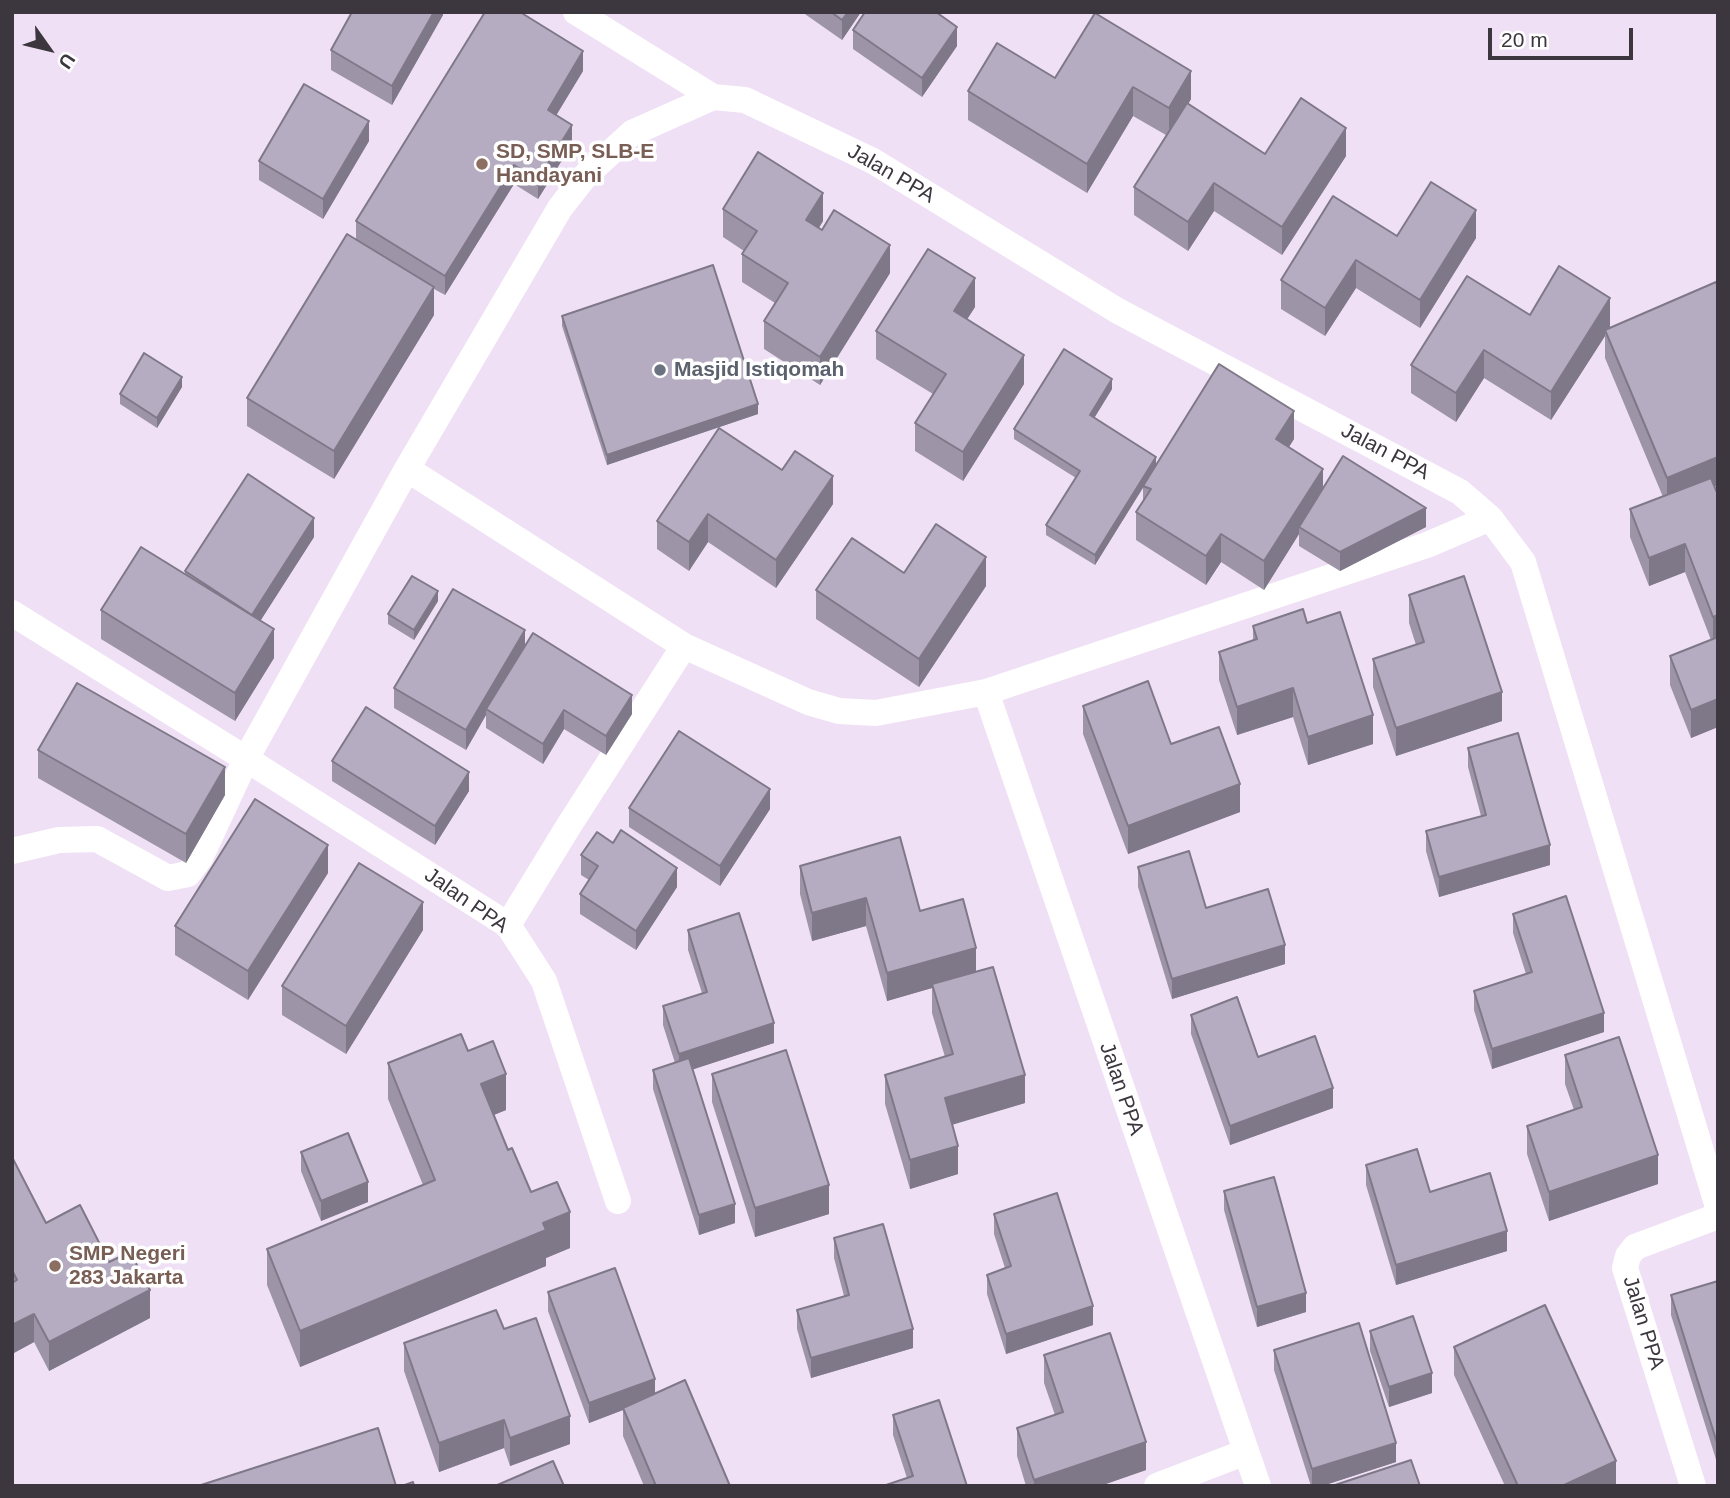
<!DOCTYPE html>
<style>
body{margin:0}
#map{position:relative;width:1730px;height:1498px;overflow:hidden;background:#efe0f5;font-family:Arial,sans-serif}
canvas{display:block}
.frame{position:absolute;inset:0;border:14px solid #3c363e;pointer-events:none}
.north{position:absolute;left:14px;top:14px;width:70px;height:70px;-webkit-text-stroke:5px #fff;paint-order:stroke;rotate:124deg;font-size:19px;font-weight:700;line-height:28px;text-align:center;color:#3c363e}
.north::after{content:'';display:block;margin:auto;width:24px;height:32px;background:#3c363e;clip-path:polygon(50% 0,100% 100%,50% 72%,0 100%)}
.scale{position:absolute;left:1488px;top:28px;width:145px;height:32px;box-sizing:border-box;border:4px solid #3c363e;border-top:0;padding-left:9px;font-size:21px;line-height:24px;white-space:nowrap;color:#3c363e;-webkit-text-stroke:5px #fff;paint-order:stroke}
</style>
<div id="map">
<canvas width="1730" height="1498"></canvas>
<div class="frame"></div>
<div class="north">U</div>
<div class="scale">20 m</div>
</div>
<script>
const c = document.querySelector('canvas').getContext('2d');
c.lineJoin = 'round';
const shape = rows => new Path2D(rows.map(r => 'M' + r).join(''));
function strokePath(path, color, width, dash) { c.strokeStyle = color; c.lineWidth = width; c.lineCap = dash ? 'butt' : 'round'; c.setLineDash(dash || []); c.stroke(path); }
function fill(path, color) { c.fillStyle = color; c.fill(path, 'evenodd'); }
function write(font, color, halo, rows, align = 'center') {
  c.font = font + ' Arial,sans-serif'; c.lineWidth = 7; c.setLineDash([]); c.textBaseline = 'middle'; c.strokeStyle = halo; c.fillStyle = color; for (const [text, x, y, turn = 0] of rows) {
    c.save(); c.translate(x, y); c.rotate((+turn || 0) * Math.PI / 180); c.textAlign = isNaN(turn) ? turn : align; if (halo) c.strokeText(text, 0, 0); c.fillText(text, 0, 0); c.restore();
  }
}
strokePath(shape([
 [576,12,713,97],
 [407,469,684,646,808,702,839,711,876,713,986,692,1427,545,1490,518],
 [12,613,246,759,508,925,544,981,618,1201],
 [986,692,1258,1486],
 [12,851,59,840,97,839,168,878,188,874,200,858,246,759,407,469,560,208,585,176,632,133,713,97,745,100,873,161,1118,311,1460,492,1490,518,1523,562,1718,1207],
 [508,925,568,827,684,646],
 [1157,1486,1246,1452],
 [1693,1486,1625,1268,1628,1256,1635,1247,1718,1216]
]), '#fff', 26);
fill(shape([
 [443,12,443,15,392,105,331,70,331,50],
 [802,12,861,12,842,40],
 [1095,13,1191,99,1188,104,1265,154,1346,156,1282,255,1214,211,1188,251,1134,215,1134,187,1166,135,1133,116,1087,193,968,120,968,91,1055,78],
 [853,30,957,46,922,97,853,49],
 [583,71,556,115,572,144,538,199,514,184,445,295,434,289,434,315,334,479,247,426,247,398,356,239,356,221],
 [369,141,323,219,259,180,259,161],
 [723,209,823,221,819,228,890,273,820,385,764,349,764,321,775,303,742,282,742,254,744,251,723,237],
 [1397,236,1476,238,1420,328,1356,288,1325,336,1281,309,1281,280],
 [975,307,967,319,1024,384,963,481,915,451,915,423,933,394,876,359,876,331],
 [1530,315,1610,327,1715,486,1718,727,1691,738,1670,685,1670,656,1711,640,1685,572,1649,586,1630,537,1630,509,1663,497,1605,358,1605,336,1551,420,1484,378,1456,422,1411,393,1411,365],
 [562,316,758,414,607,465,562,326],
 [182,387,157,428,120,404,120,394],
 [1112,389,1094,418,1156,466,1294,439,1289,447,1323,489,1426,527,1340,571,1299,546,1299,534,1264,590,1221,562,1206,585,1136,540,1136,512,1143,501,1143,487,1095,565,1046,535,1046,525,1076,478,1014,439,1014,429],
 [719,428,833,504,776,588,708,542,689,571,657,549,657,521],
 [314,537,260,621,274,658,235,721,101,639,101,610,185,575,185,571],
 [904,573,986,586,919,687,816,619,816,590],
 [1409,595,1502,721,1396,756,1373,687,1373,659,1416,645,1409,623],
 [438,601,414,640,388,624,388,614],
 [1307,623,1373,744,1308,765,1293,717,1237,735,1219,680,1219,652,1253,641,1253,626],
 [525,647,632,714,606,755,564,729,543,764,486,728,486,715,466,750,394,708,394,688],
 [1083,706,1171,744,1240,812,1128,854,1083,734],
 [1468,748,1550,865,1439,897,1426,851,1426,831,1481,816,1468,767],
 [38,750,225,795,186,863,38,778],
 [332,761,469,791,435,845,332,781],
 [629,808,770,809,720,886,629,827],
 [613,843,677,887,636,950,580,914,580,894,589,880,581,875,581,855],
 [800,866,920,911,976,971,1025,1103,952,1124,958,1174,910,1189,885,1104,885,1075,945,1057,932,1013,932,988,887,1001,866,926,812,941,800,894],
 [1138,867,1206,908,1285,964,1172,999,1138,887],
 [328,873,248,1000,175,955,175,926],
 [1513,914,1604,1032,1492,1069,1474,1010,1474,991,1526,974,1513,933],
 [423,930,346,1054,282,1015,282,986],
 [688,930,774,1043,693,1069,735,1223,699,1235,653,1089,653,1070,675,1063,663,1025,663,1006,702,993,688,950],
 [1191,1015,1258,1057,1333,1108,1230,1145,1191,1034],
 [468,1051,506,1110,494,1115,508,1150,531,1192,570,1248,546,1258,546,1266,300,1367,267,1285,267,1249,423,1185,388,1099,388,1063],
 [1565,1055,1658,1184,1549,1221,1527,1154,1527,1126,1574,1110,1565,1084],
 [712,1074,829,1214,755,1237,712,1102],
 [301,1152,368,1202,321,1221,301,1171],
 [12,1157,46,1223,109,1262,150,1318,49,1371,34,1342,12,1354],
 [1366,1165,1430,1192,1507,1251,1396,1285,1366,1185],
 [1224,1191,1306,1312,1257,1327,1224,1210],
 [994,1214,1093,1325,1006,1354,987,1294,987,1275,1005,1268,994,1234],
 [834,1238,913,1348,811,1378,797,1329,797,1310,844,1296,834,1258],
 [1718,1281,1718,1466,1671,1315,1671,1295],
 [548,1292,655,1394,730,1486,644,1486,623,1436,623,1410,589,1423,548,1311],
 [504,1329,570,1444,510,1466,504,1448,439,1472,404,1371,404,1343],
 [1370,1331,1432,1393,1389,1407,1370,1351],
 [1454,1347,1616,1486,1505,1486,1454,1375],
 [1274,1350,1396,1462,1322,1486,1311,1486,1274,1370],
 [1044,1355,1146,1470,1100,1486,1026,1486,1017,1456,1017,1428,1055,1415,1044,1383],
 [893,1415,967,1486,907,1478,893,1435]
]), '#9d94a7');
fill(shape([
 [434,12,443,12,443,15,392,105,392,86],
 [848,12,861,12,842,40,842,20],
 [957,27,957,46,922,97,922,78],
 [583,51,583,71,548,129,548,110],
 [1191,71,1191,99,1169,137,1169,108],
 [1133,87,1133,116,1087,193,1087,164],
 [369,121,369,141,323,219,323,199],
 [572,125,572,144,538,199,538,180],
 [1346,128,1346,156,1282,255,1282,227],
 [514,165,514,184,445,295,445,276],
 [1214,183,1214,211,1188,251,1188,222],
 [823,193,823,221,806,248,806,220],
 [1476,210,1476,238,1420,328,1420,300],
 [890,245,890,273,820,385,820,357],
 [1356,260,1356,288,1325,336,1325,308],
 [975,278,975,307,954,340,954,311],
 [434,287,434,315,334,479,334,451],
 [1610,298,1610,327,1605,330,1605,336,1551,420,1551,392],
 [1484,350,1484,378,1456,422,1456,393],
 [1024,355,1024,384,963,481,963,452],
 [182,377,182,387,157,428,157,418],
 [1112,379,1112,389,1090,425,1090,415],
 [758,404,758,414,607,465,607,455],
 [1294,411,1294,439,1276,467,1276,439],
 [1156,457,1156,467,1095,565,1095,555],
 [1718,457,1718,485,1667,507,1667,478],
 [1323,469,1323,497,1299,527,1299,534,1264,590,1264,561],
 [833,476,833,504,776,588,776,560],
 [1426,508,1426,527,1340,571,1340,552],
 [708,514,708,542,689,571,689,542],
 [314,518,314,537,252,634,252,615],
 [1221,534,1221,562,1206,585,1206,556],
 [1685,544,1685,572,1649,586,1649,558],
 [986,557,986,586,919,687,919,659],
 [438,591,438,601,414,640,414,630],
 [1718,615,1718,644,1713,645,1713,617],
 [274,629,274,658,235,721,235,693],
 [525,630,525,650,486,709,486,715,466,750,466,730],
 [1293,688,1293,717,1237,735,1237,707],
 [1502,692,1502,721,1396,756,1396,728],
 [632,695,632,714,606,755,606,736],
 [1718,699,1718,727,1691,738,1691,710],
 [564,710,564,729,543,764,543,744],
 [1373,715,1373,744,1308,765,1308,737],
 [225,767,225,795,186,863,186,834],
 [469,772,469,791,435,845,435,826],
 [1240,784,1240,812,1128,854,1128,826],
 [770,789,770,809,720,886,720,866],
 [328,845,328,873,248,1000,248,971],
 [1550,845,1550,865,1439,897,1439,877],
 [677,868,677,887,636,950,636,931],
 [866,898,866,926,812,941,812,913],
 [423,902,423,930,346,1054,346,1026],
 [1285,945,1285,964,1172,999,1172,979],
 [976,948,976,976,932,984,932,988,887,1001,887,973],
 [1604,1013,1604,1032,1492,1069,1492,1049],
 [774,1023,774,1043,679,1074,679,1054],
 [506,1074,506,1110,481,1120,481,1084],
 [1025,1075,1025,1103,945,1127,945,1098],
 [1333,1088,1333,1108,1230,1145,1230,1126],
 [958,1146,958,1174,910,1189,910,1160],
 [1658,1155,1658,1184,1549,1221,1549,1192],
 [368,1182,368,1202,321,1221,321,1201],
 [829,1185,829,1214,755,1237,755,1208],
 [735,1204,735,1223,699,1235,699,1215],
 [570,1212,570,1248,546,1258,546,1266,300,1367,300,1331],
 [1507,1231,1507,1251,1396,1285,1396,1265],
 [150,1290,150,1318,49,1371,49,1342],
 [1306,1293,1306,1312,1257,1327,1257,1307],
 [1093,1306,1093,1325,1006,1354,1006,1334],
 [34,1314,34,1342,12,1354,12,1325],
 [913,1329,913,1348,811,1378,811,1358],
 [1432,1373,1432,1393,1389,1407,1389,1387],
 [655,1379,655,1398,623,1408,623,1410,589,1423,589,1403],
 [570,1416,570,1444,510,1466,510,1438],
 [504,1420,504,1448,439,1472,439,1443],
 [1146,1442,1146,1470,1100,1486,1034,1486,1034,1480],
 [1396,1443,1396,1462,1322,1486,1312,1486,1312,1469],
 [1616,1461,1616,1486,1562,1486]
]), '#7f7888');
const building = shape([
 [352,12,434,12,392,86,331,50,352,12],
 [485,12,520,12,583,51,548,110,572,125,538,180,514,165,445,276,356,221,485,12],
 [831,12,848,12,842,20,831,12],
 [865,12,936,12,957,27,922,78,853,30,865,12],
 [1095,13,1191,71,1169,108,1133,87,1087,164,968,91,997,43,1055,78,1095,13],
 [304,84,369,121,323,199,259,161,304,84],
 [1301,98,1346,128,1282,227,1214,183,1188,222,1134,187,1187,103,1265,154,1301,98],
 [758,152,823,193,806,220,822,230,834,210,890,245,820,357,764,321,788,283,742,254,757,231,723,209,758,152],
 [1431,182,1476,210,1420,300,1356,260,1325,308,1281,280,1333,196,1397,236,1431,182],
 [347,234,434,287,334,451,247,398,347,234],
 [928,249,975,278,954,311,1024,355,963,452,915,423,946,374,876,331,928,249],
 [713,265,758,404,607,455,562,316,713,265],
 [1559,266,1610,298,1551,392,1484,350,1456,393,1411,365,1467,276,1530,315,1559,266],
 [1716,282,1718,287,1718,457,1667,478,1605,330,1716,282],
 [1064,349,1112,379,1090,415,1156,457,1095,555,1046,525,1080,471,1014,429,1064,349],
 [144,353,182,377,157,418,120,394,144,353],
 [1219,364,1294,411,1276,439,1323,469,1264,561,1221,534,1206,556,1136,512,1151,489,1143,486,1219,364],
 [719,428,782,470,795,451,833,476,776,560,708,514,689,542,657,521,719,428],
 [1343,456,1426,508,1340,552,1299,527,1343,456],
 [248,474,314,518,252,615,185,571,248,474],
 [1711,478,1718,495,1718,615,1713,617,1685,544,1649,558,1630,509,1711,478],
 [936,524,986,557,919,659,816,590,852,538,904,573,936,524],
 [141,547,274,629,235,693,101,610,141,547],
 [412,576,438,591,414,630,388,614,412,576],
 [1464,576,1502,692,1396,728,1373,659,1424,642,1409,595,1464,576],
 [453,589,525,630,466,730,394,688,453,589],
 [1303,609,1307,623,1340,612,1373,715,1308,737,1293,688,1237,707,1219,652,1257,639,1253,626,1303,609],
 [533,633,632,695,606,736,564,710,543,744,486,709,533,633],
 [1718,637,1718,699,1691,710,1670,656,1718,637],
 [1148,681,1171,744,1219,727,1240,784,1128,826,1083,706,1148,681],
 [77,683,225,767,186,834,38,750,77,683],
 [366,707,469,772,435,826,332,761,366,707],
 [679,731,770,789,720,866,629,808,679,731],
 [1518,733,1550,845,1439,877,1426,831,1486,815,1468,748,1518,733],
 [255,799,328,845,248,971,175,926,255,799],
 [621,830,677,868,636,931,580,894,598,866,581,855,597,832,613,843,621,830],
 [900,837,920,911,963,899,976,948,887,973,866,898,812,913,800,866,900,837],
 [1189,851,1206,908,1268,889,1285,945,1172,979,1138,867,1189,851],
 [359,863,423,902,346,1026,282,986,359,863],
 [1566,896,1604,1013,1492,1049,1474,991,1532,972,1513,914,1566,896],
 [739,913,774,1023,679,1054,663,1006,707,992,688,930,739,913],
 [993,967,1025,1075,945,1098,958,1146,910,1160,885,1075,953,1054,932,984,993,967],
 [1237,997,1258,1057,1315,1036,1333,1088,1230,1126,1191,1015,1237,997],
 [461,1034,468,1051,493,1041,506,1074,481,1084,508,1150,512,1148,531,1192,557,1182,570,1212,543,1223,546,1230,300,1331,267,1249,435,1180,388,1063,461,1034],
 [1619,1037,1658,1155,1549,1192,1527,1126,1582,1107,1565,1055,1619,1037],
 [786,1050,829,1185,755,1208,712,1074,786,1050],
 [689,1058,735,1204,699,1215,653,1070,689,1058],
 [348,1133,368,1182,321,1201,301,1152,348,1133],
 [1417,1149,1430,1192,1490,1173,1507,1231,1396,1265,1366,1165,1417,1149],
 [12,1157,46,1223,80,1205,109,1262,130,1252,150,1290,49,1342,34,1314,12,1325,12,1283,17,1280,12,1270,12,1157],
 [1274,1177,1306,1293,1257,1307,1224,1191,1274,1177],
 [1057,1193,1093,1306,1006,1334,987,1275,1011,1266,994,1214,1057,1193],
 [883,1224,913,1329,811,1358,797,1310,849,1295,834,1238,883,1224],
 [615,1268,655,1379,589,1403,548,1292,615,1268],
 [1718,1281,1718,1446,1671,1295,1718,1281],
 [1545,1305,1616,1461,1562,1486,1518,1486,1454,1347,1545,1305],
 [496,1310,504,1329,536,1318,570,1416,510,1438,504,1420,439,1443,404,1343,496,1310],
 [1413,1316,1432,1373,1389,1387,1370,1331,1413,1316],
 [1359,1323,1396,1443,1312,1469,1274,1350,1359,1323],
 [1110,1333,1146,1442,1034,1480,1017,1428,1063,1412,1044,1355,1110,1333],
 [685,1380,730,1486,656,1486,623,1408,685,1380],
 [939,1400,967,1486,883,1486,913,1476,893,1415,939,1400],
 [378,1428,396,1486,198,1486,378,1428],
 [1411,1460,1420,1486,1332,1486,1411,1460],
 [553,1461,564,1486,495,1486,553,1461],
 [413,1482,414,1486,402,1486,413,1482]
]);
fill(building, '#b6acc2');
strokePath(building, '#7f7888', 2);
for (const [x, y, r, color] of [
 [482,164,7,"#8d6e63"],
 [660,370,7,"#6b7280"],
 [55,1266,7,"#8d6e63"]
]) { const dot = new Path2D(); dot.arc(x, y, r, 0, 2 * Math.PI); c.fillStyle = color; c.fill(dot); strokePath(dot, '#fff', 2.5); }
write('bold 21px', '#785e54', '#fff', [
 ["SD, SMP, SLB-E",496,152],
 ["Handayani",496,176],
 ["SMP Negeri",69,1254],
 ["283 Jakarta",69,1278]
], 'left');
write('21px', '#3c363e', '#fff', [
 ["Jalan PPA",891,174,30],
 ["Jalan PPA",1385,452,28],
 ["Jalan PPA",466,901,35],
 ["Jalan PPA",1121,1089,71],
 ["Jalan PPA",1643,1323,73]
]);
write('bold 21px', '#5b616d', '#fff', [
 ["Masjid Istiqomah",674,370]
], 'left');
</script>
